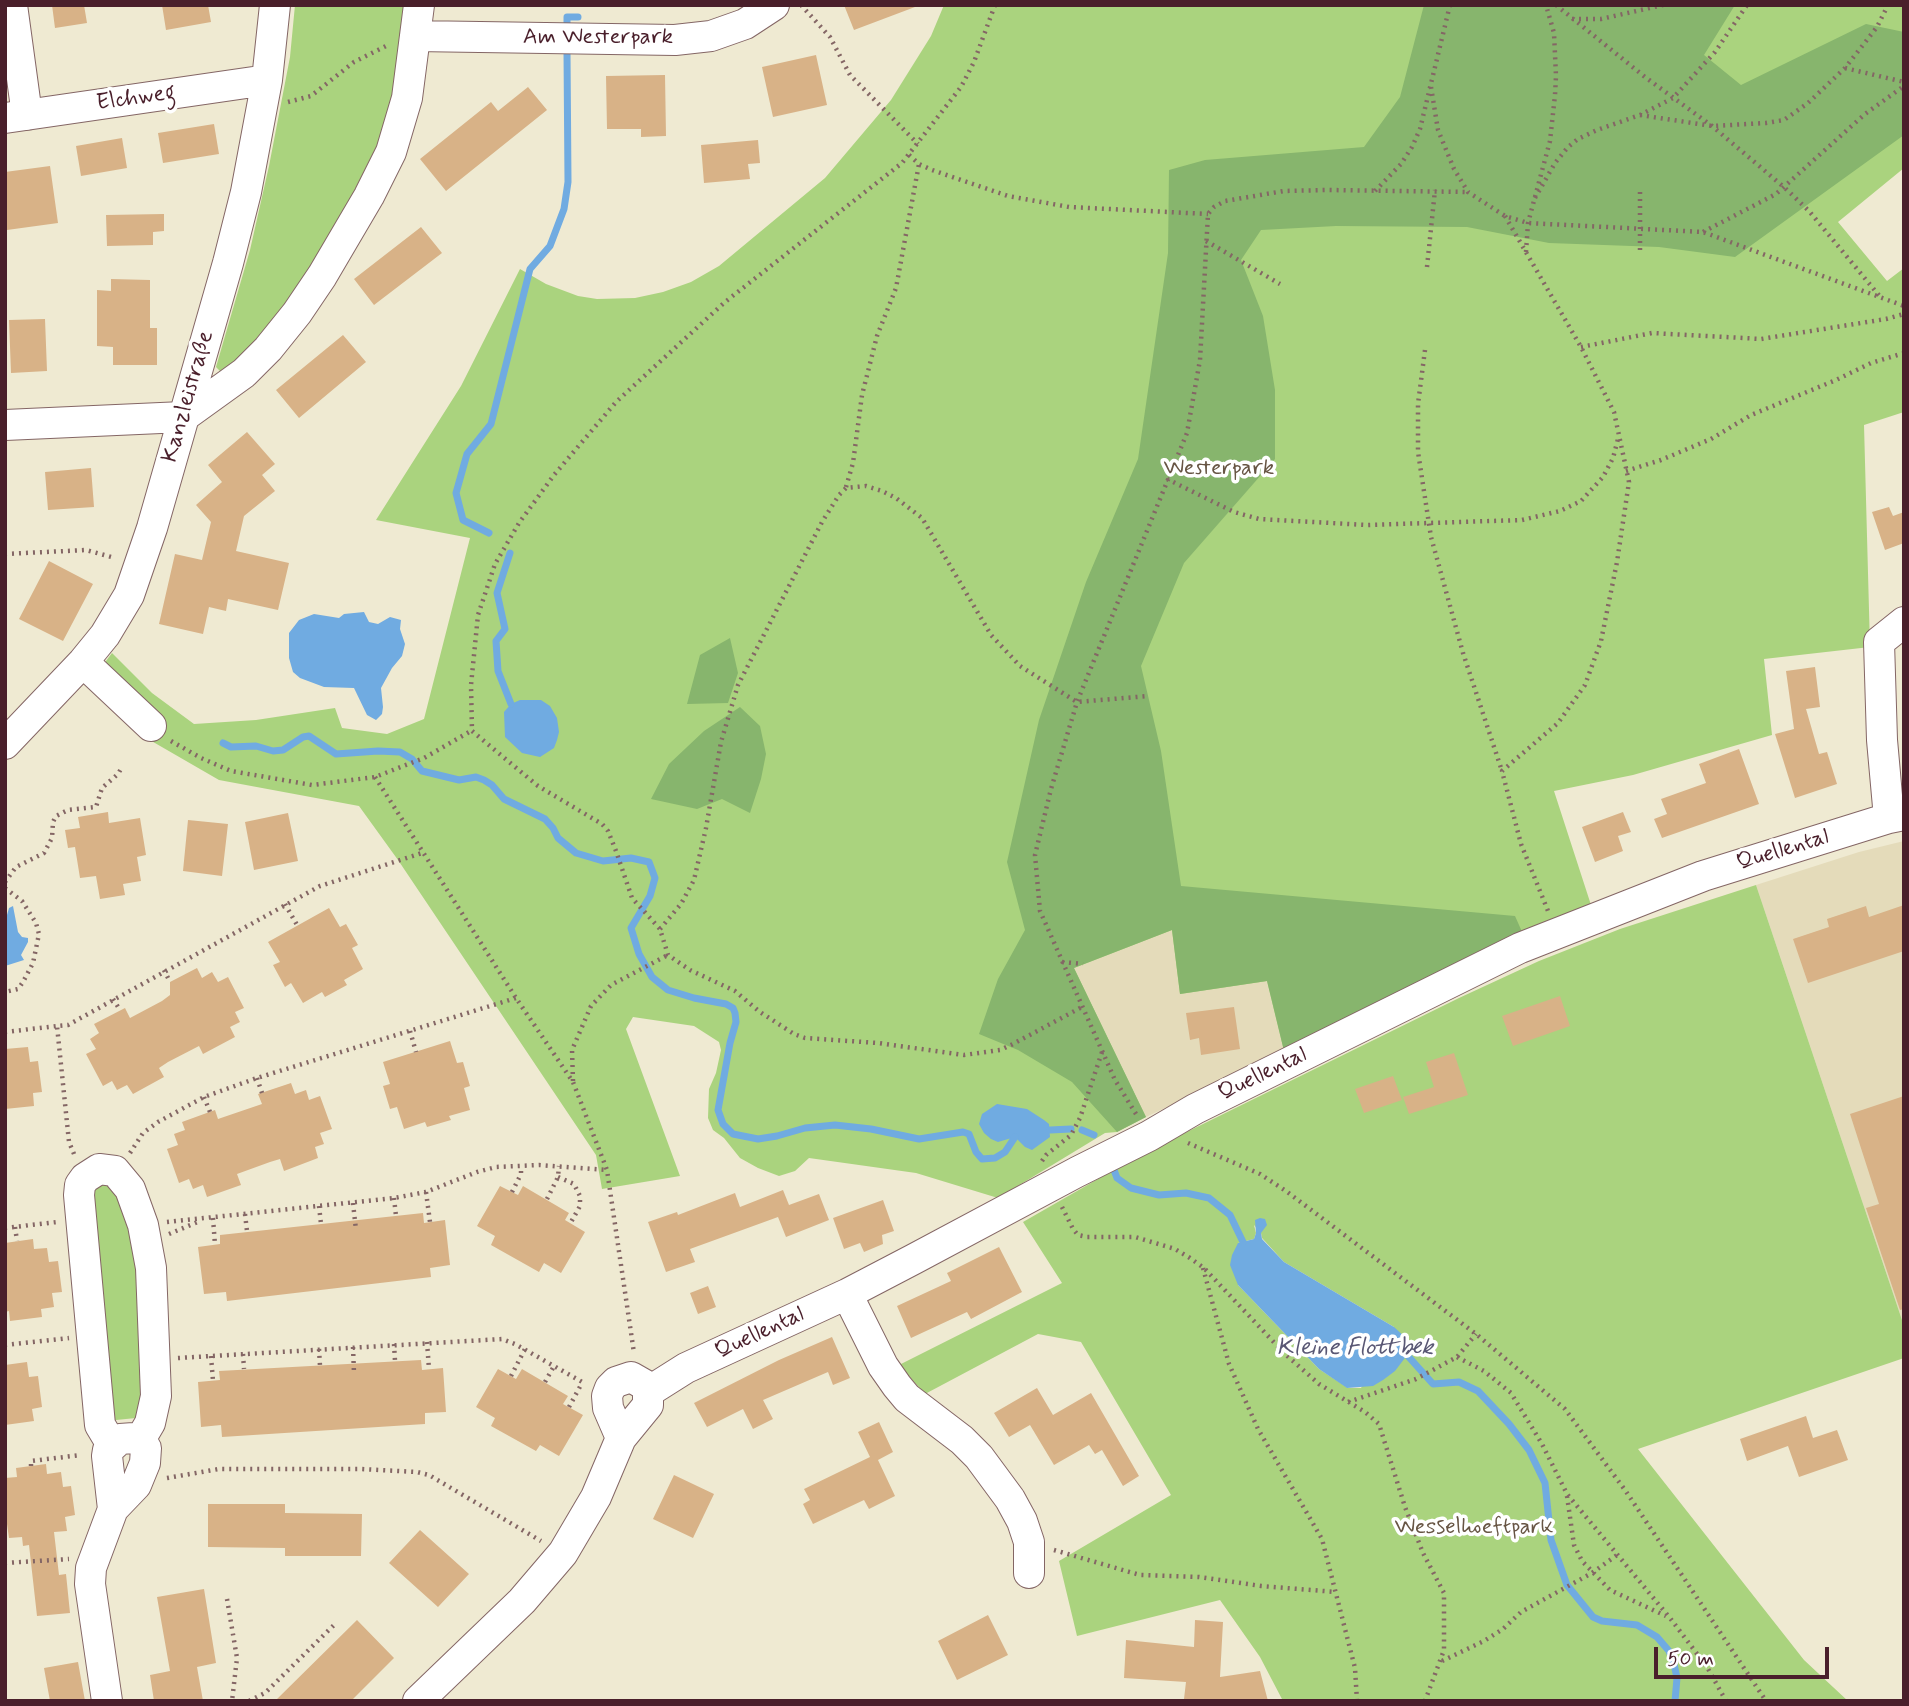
<!DOCTYPE html>
<meta charset="utf-8">
<style>
body{margin:0}
#map{position:relative;width:1909px;height:1706px;overflow:hidden;background:#efead2;font-family:Mynerve,sans-serif}
canvas{display:block}
.frame{position:absolute;inset:0;border:7px solid #4a1f2b;pointer-events:none}
.scale{position:absolute;left:1654px;top:1647px;width:175px;height:32px;box-sizing:border-box;border:4px solid #4a1f2b;border-top:0;padding-left:9px;font-size:21px;line-height:24px;white-space:nowrap;color:#4a1f2b;-webkit-text-stroke:5px #fff;paint-order:stroke}
</style>
<div id="map">
<canvas width="1909" height="1706"></canvas>
<div class="frame"></div>
<div class="scale">50 m</div>
</div>
<script>
const c = document.querySelector('canvas').getContext('2d');
c.lineJoin = 'round';
function fill(path, color) { c.fillStyle = color; c.fill(path, 'evenodd'); }
const shape = rows => new Path2D(rows.map(r => 'M' + r).join(''));
function strokePath(path, color, width, dash) { c.strokeStyle = color; c.lineWidth = width; c.lineCap = dash ? 'butt' : 'round'; c.setLineDash(dash || []); c.stroke(path); }
function write(font, color, halo, rows, align = 'center') {
  c.font = font + ' Mynerve,sans-serif'; c.lineWidth = 7; c.setLineDash([]); c.textBaseline = 'middle'; c.strokeStyle = halo; c.fillStyle = color; for (const [text, x, y, turn = 0] of rows) {
    c.save(); c.translate(x, y); c.rotate((+turn || 0) * Math.PI / 180); c.textAlign = isNaN(turn) ? turn : align; if (halo) c.strokeText(text, 0, 0); c.fillText(text, 0, 0); c.restore();
  }
}
fill(shape([
 [1904,841,1904,1326,1756,885,1859,852],
 [1172,929,1267,981,1284,1051,1146,1117,1074,968]
]), '#e4dbba');
fill(shape([
 [295,5,407,5,399,87,369,173,265,340,221,372,216,367,250,250,269,166,290,57],
 [944,5,1904,5,1904,168,1838,222,1887,281,1904,268,1904,412,1864,425,1870,647,1764,659,1772,735,1633,775,1554,791,1591,905,1284,1051,1267,981,1180,994,1172,930,1074,968,1146,1117,1117,1132,1105,1133,998,1198,916,1173,809,1158,795,1171,779,1176,758,1168,740,1158,724,1138,713,1130,708,1118,709,1089,716,1073,721,1050,719,1042,694,1026,633,1017,626,1029,680,1176,602,1189,596,1155,398,860,359,806,219,780,148,739,91,681,112,653,152,693,194,724,256,720,335,708,342,728,387,734,424,719,470,538,376,520,461,386,520,269,546,284,578,296,597,299,635,298,663,292,691,282,719,266,825,178,891,100,931,36],
 [1756,885,1904,1326,1904,1358,1638,1449,1804,1660,1848,1701,1283,1701,1260,1657,1220,1600,1077,1636,1059,1561,1171,1495,1081,1342,1038,1334,925,1394,899,1365,1062,1283,1023,1222,1138,1156,1459,998,1539,961,1620,929],
 [1254,1225,1261,1233,1262,1238,1284,1262,1394,1327,1361,1388,1348,1388,1319,1369,1238,1285,1238,1243,1254,1239,1256,1233],
 [107,1178,136,1232,146,1417,106,1421,88,1193]
]), '#aad37e');
fill(shape([
 [1424,5,1735,5,1704,55,1741,85,1866,24,1904,32,1904,135,1735,257,1659,247,1549,243,1467,227,1336,226,1261,230,1241,260,1263,316,1275,390,1275,459,1184,563,1141,666,1161,751,1181,886,1515,916,1523,934,1284,1051,1267,981,1180,994,1172,930,1074,968,1146,1117,1117,1132,1072,1082,1018,1050,979,1034,998,979,1025,930,1007,862,1039,720,1086,582,1138,459,1168,253,1169,170,1205,160,1364,147,1400,97],
 [730,638,738,673,728,703,687,704,700,655],
 [740,707,760,726,766,754,761,779,750,813,722,799,697,809,651,799,669,764,704,731]
]), '#87b56d');
fill(shape([
 [364,612,369,622,378,624,390,617,401,620,400,629,405,644,402,656,392,668,381,688,383,707,382,714,376,720,367,715,354,688,324,687,300,678,293,672,289,658,289,633,299,620,314,614,339,618,344,614],
 [520,700,541,700,550,706,557,718,559,732,557,740,554,748,540,757,522,753,505,737,504,712,511,704],
 [13,906,18,932,22,937,28,938,28,942,21,955,24,960,5,966,5,922,9,908],
 [997,1104,1027,1109,1044,1120,1049,1124,1050,1137,1032,1150,1025,1147,1015,1137,998,1142,991,1139,984,1133,979,1124,982,1114],
 [1260,1218,1265,1219,1267,1225,1261,1233,1262,1239,1284,1262,1394,1327,1406,1338,1411,1350,1395,1371,1383,1380,1373,1386,1347,1388,1319,1369,1238,1285,1230,1265,1232,1255,1238,1243,1254,1239,1256,1233,1255,1220]
]), '#70abe1');
strokePath(shape([
 [567,23,567,17,578,17],
 [489,533,463,520,456,493,467,454,491,424,530,269,550,246,564,209,568,182,567,52],
 [510,553,497,593,505,629,496,641,498,671,511,704],
 [223,743,231,747,256,746,273,751,283,750,303,737,309,736,336,754,378,751,400,752,412,759,422,771,459,780,476,777,484,780,492,785,504,799,545,819,553,828,558,838,576,853,603,861,631,858,649,862,655,878,650,896,631,928,639,954,652,977,668,990,694,998,726,1004,733,1008,735,1013,736,1022,730,1043,718,1110,723,1124,733,1134,758,1139,777,1136,805,1128,835,1125,871,1129,919,1139,963,1132,969,1134,976,1152,982,1159,995,1158,1005,1152,1015,1137],
 [1050,1130,1071,1129],
 [1082,1130,1094,1135],
 [1114,1170,1117,1178,1131,1188,1159,1195,1186,1193,1209,1198,1230,1215,1243,1242],
 [1407,1355,1433,1384,1459,1382,1478,1391,1509,1424,1529,1450,1545,1483,1551,1540,1567,1585,1593,1617,1602,1621,1637,1625,1657,1637,1669,1651,1674,1664,1677,1678,1675,1701]
]), '#70abe1', 7);
fill(shape([
 [52,5,84,5,87,23,55,28],
 [162,5,208,5,211,22,166,30],
 [844,5,914,5,915,7,854,30],
 [816,55,827,105,773,117,762,67],
 [665,75,666,136,641,137,641,129,607,129,606,76],
 [528,87,547,110,446,191,420,159,491,102,498,111],
 [214,124,219,154,163,163,158,133],
 [122,138,127,168,81,176,76,146],
 [758,140,760,163,748,164,750,179,704,183,701,145],
 [50,166,58,223,7,230,5,172],
 [164,214,164,231,153,232,153,245,107,246,106,215],
 [421,227,442,253,374,305,354,279],
 [111,279,150,280,150,328,157,328,157,365,113,365,113,347,97,346,97,290,111,291],
 [45,319,47,371,11,373,9,320],
 [343,335,366,362,299,418,276,390],
 [247,432,275,464,262,475,275,491,244,516,236,551,289,563,278,610,228,599,226,611,209,607,203,634,159,624,175,554,202,560,211,522,196,505,222,482,208,465],
 [91,468,94,507,48,510,45,472],
 [1889,507,1893,516,1904,512,1904,543,1885,550,1872,512],
 [49,561,93,584,63,641,19,619],
 [1815,667,1820,707,1806,709,1819,754,1827,752,1837,784,1795,798,1775,734,1794,729,1786,671],
 [1739,749,1759,804,1662,838,1654,819,1667,814,1661,799,1706,783,1699,764],
 [108,812,109,823,140,818,146,855,137,857,141,881,123,884,125,895,100,899,96,876,80,878,75,847,68,848,65,830,80,828,78,817],
 [1623,812,1631,832,1618,836,1623,851,1595,862,1582,827],
 [288,813,298,861,254,870,245,822],
 [188,820,228,824,222,876,183,871],
 [1904,905,1904,951,1808,983,1793,939,1829,927,1827,919,1866,906,1869,917],
 [329,908,340,927,346,924,358,945,352,948,363,969,344,980,347,985,325,997,322,992,303,1003,291,983,285,987,273,965,280,962,268,942],
 [197,968,202,978,212,972,218,982,228,977,244,1008,235,1012,240,1022,230,1027,235,1037,203,1054,199,1046,168,1062,159,1068,164,1077,133,1094,127,1085,117,1090,112,1081,103,1086,86,1054,96,1049,90,1039,99,1033,94,1024,125,1008,130,1018,162,1001,170,995,170,982],
 [1560,996,1570,1026,1513,1046,1502,1016],
 [1234,1007,1240,1049,1201,1055,1199,1038,1190,1040,1186,1013],
 [450,1041,457,1063,463,1062,470,1086,464,1088,470,1110,449,1116,451,1120,427,1127,425,1122,404,1129,397,1107,390,1109,383,1086,390,1084,383,1062],
 [28,1047,30,1062,38,1061,42,1092,33,1093,34,1106,5,1109,5,1049],
 [1454,1053,1468,1095,1409,1114,1403,1097,1434,1087,1426,1062],
 [1393,1076,1402,1100,1364,1113,1355,1089],
 [291,1083,295,1094,306,1090,309,1100,320,1096,332,1129,320,1133,324,1144,315,1147,318,1158,284,1171,280,1159,270,1162,237,1174,241,1185,207,1197,203,1185,193,1189,189,1179,179,1183,167,1149,178,1145,174,1134,185,1130,182,1122,215,1110,218,1119,262,1104,258,1094],
 [1904,1096,1904,1309,1900,1310,1866,1208,1879,1204,1850,1114],
 [500,1186,518,1195,523,1186,569,1213,565,1220,585,1232,561,1273,544,1263,539,1272,491,1245,495,1236,477,1226],
 [783,1190,789,1205,819,1194,829,1220,786,1237,778,1217,690,1249,695,1262,666,1272,648,1222,677,1212,678,1215,735,1193,740,1207],
 [883,1200,894,1231,882,1235,883,1244,864,1252,860,1243,844,1249,833,1218],
 [423,1213,424,1223,445,1220,450,1265,430,1268,431,1277,227,1301,226,1292,204,1294,198,1247,220,1244,220,1235],
 [33,1239,34,1249,47,1248,49,1262,58,1261,62,1292,52,1293,54,1307,41,1309,42,1317,10,1321,9,1311,5,1312,5,1243],
 [999,1247,1022,1292,971,1319,967,1312,911,1338,897,1306,951,1281,947,1273],
 [708,1286,716,1307,698,1314,690,1293],
 [832,1337,850,1378,833,1385,828,1372,763,1400,773,1419,753,1429,743,1409,707,1427,694,1403,779,1360],
 [421,1360,422,1370,443,1368,446,1412,425,1413,425,1424,222,1437,221,1425,201,1427,198,1382,220,1380,219,1371],
 [27,1362,29,1377,38,1376,42,1407,32,1409,34,1421,5,1425,5,1365],
 [498,1369,516,1379,522,1369,568,1396,563,1404,583,1415,559,1456,540,1445,536,1451,491,1426,495,1418,476,1407],
 [1037,1388,1053,1415,1091,1393,1139,1476,1123,1486,1102,1450,1095,1454,1089,1445,1054,1465,1030,1425,1009,1437,994,1413],
 [1806,1416,1813,1438,1837,1430,1848,1460,1799,1477,1788,1446,1747,1461,1740,1439],
 [879,1422,893,1452,878,1460,895,1496,869,1509,864,1500,813,1524,803,1504,810,1500,804,1489,870,1457,858,1432],
 [46,1464,47,1474,61,1472,63,1487,71,1486,75,1515,65,1517,67,1531,54,1532,59,1575,66,1574,70,1613,37,1616,29,1545,23,1546,22,1537,9,1538,7,1524,5,1524,5,1478,17,1477,16,1468],
 [674,1475,714,1494,693,1538,653,1519],
 [208,1504,285,1504,285,1513,362,1514,361,1556,285,1556,285,1548,208,1547],
 [420,1530,469,1574,438,1607,389,1563],
 [204,1589,216,1663,197,1667,203,1701,154,1701,150,1675,170,1671,157,1597],
 [988,1615,1008,1655,957,1680,938,1641],
 [357,1620,394,1658,351,1701,275,1701],
 [1195,1620,1223,1622,1220,1677,1260,1671,1268,1701,1184,1699,1186,1682,1124,1678,1126,1640,1194,1647],
 [78,1662,85,1701,50,1701,44,1668]
]), '#d8b287');
const minor = shape([
 [12,5,27,115],
 [415,36,675,40,711,36,745,24,774,5],
 [5,118,267,80],
 [5,425,183,417,244,373,268,349,297,313,322,276,369,196,391,152,407,98,419,5],
 [83,662,151,726],
 [5,744,83,662,105,635,129,595,152,528,228,263,246,192,267,80,275,5],
 [1889,818,1882,740,1879,642,1904,622],
 [847,1294,883,1366,897,1386,907,1398,962,1440,979,1457,1010,1499,1022,1521,1029,1542,1029,1573],
 [648,1392,686,1368,847,1294,914,1259,1077,1172,1149,1136,1195,1109,1520,948,1703,876,1889,818,1904,815],
 [112,1445,100,1425,79,1195,80,1185,85,1178,99,1169,115,1171,130,1189,143,1225,151,1268,156,1396,150,1423,140,1440],
 [107,1701,90,1584,91,1568,113,1509,136,1485,145,1463,146,1448,140,1440,134,1438,120,1439,108,1450,107,1456,113,1509],
 [418,1701,522,1601,563,1553,596,1497,621,1438,648,1405,648,1392,645,1385,631,1377,616,1382,610,1388,607,1396,608,1408,621,1438]
]);
strokePath(minor, '#846665', 32);
strokePath(shape([
 [801,5,830,37,850,75,918,144],
 [995,5,974,62,961,87,902,163,725,302,616,402,554,475,519,523,495,564,478,615,471,685,472,731,538,786,602,824,608,831,616,851,632,898,660,929,668,955,690,970,735,991,760,1012,794,1034,805,1038,878,1043,964,1055,1000,1050,1011,1045,1082,1007],
 [1556,5,1645,77,1712,126,1785,188,1809,211,1882,299],
 [1572,19,1601,19,1663,5],
 [1845,68,1904,82],
 [1431,87,1438,130,1454,169,1468,192,1505,216,1528,223,1703,232,1904,306],
 [288,102,311,96,354,62,388,45],
 [1640,115,1712,126,1766,123,1784,120,1808,103,1845,68,1877,27,1888,5],
 [909,155,919,164,932,170,1008,196,1069,207,1208,214],
 [1375,191,1401,164,1412,147,1420,129,1450,5],
 [1640,192,1640,250],
 [1535,198,1555,163,1568,147,1578,139,1597,130,1640,115,1673,98,1715,52,1747,5],
 [1505,216,1581,347,1614,412,1629,482,1617,562,1601,641,1585,685,1558,723,1502,771,1521,844,1548,911],
 [1703,232,1776,194,1865,114,1904,86],
 [1206,241,1280,284],
 [1526,252,1528,223,1550,141,1555,95,1556,76,1554,33,1546,5],
 [1427,267,1435,190],
 [1581,347,1652,333,1761,339,1886,319,1904,314],
 [1425,350,1418,404,1418,452,1431,537,1463,653,1502,771],
 [1626,471,1661,460,1711,439,1751,415,1836,380,1871,363,1904,353],
 [1167,479,1234,512,1259,519,1367,525,1522,520,1560,511,1581,501,1603,477,1613,458,1618,439],
 [846,487,853,463,862,395,877,336,896,288,919,164],
 [5,554,86,550,115,558],
 [171,741,201,758,231,771,312,785,375,777,424,758,471,731],
 [375,777,516,998,573,1082,607,1170,634,1353],
 [5,882,16,867,44,853,52,838,53,822,56,816,68,810,96,807,102,788,118,774,122,767],
 [5,888,22,901,36,923,39,934,33,963,23,982,18,989,5,992],
 [285,904,297,925],
 [660,929,681,904,694,880,706,828,721,742,738,685,822,522,839,495,846,488,866,486,882,491,896,498,922,518,991,635,1020,666,1077,702,1148,696],
 [1062,962,1083,964],
 [164,970,170,982],
 [113,999,120,1010],
 [410,1031,416,1052],
 [5,1032,57,1026],
 [257,1078,262,1093],
 [573,1081,572,1050,591,1006,611,985,668,955],
 [204,1097,210,1112],
 [1136,1114,1115,1080,1040,911,1035,855,1051,789,1077,702,1187,433,1200,360,1208,214,1214,207,1225,201,1284,191,1328,190,1468,192],
 [1188,1143,1260,1174,1286,1191,1476,1334,1565,1409,1625,1490,1766,1701],
 [130,1153,143,1133,158,1122,204,1097,257,1078,516,998],
 [74,1154,69,1142,57,1026,68,1025,320,886,422,853],
 [1042,1161,1046,1155,1071,1135,1080,1118,1102,1052],
 [558,1177,574,1184,580,1196,580,1206,570,1224],
 [426,1192,430,1222],
 [512,1192,521,1174,521,1166],
 [394,1198,396,1216],
 [547,1199,558,1177,559,1166],
 [353,1203,356,1230],
 [319,1206,321,1224],
 [1062,1207,1073,1229,1078,1235,1087,1237,1135,1237,1175,1249,1190,1258,1204,1268,1285,1354,1319,1384,1365,1412,1379,1424,1405,1507,1423,1553,1444,1593,1444,1650,1425,1701],
 [245,1214,247,1231],
 [213,1218,215,1245],
 [167,1222,394,1198,426,1192,477,1172,496,1167,539,1165,607,1170],
 [15,1227,17,1241],
 [5,1228,57,1222],
 [169,1234,200,1221],
 [1203,1268,1229,1364,1258,1429,1322,1539,1355,1668,1357,1701],
 [427,1342,429,1369],
 [394,1344,395,1361],
 [5,1345,69,1338],
 [353,1347,354,1373],
 [319,1349,320,1366],
 [243,1354,244,1369],
 [211,1356,213,1381],
 [1457,1357,1484,1371,1511,1393,1542,1444,1567,1494,1670,1618,1707,1667,1726,1701],
 [178,1358,502,1339,515,1344,584,1383],
 [511,1376,525,1349],
 [545,1382,554,1366],
 [1348,1402,1416,1379,1457,1357,1476,1334],
 [569,1407,582,1383],
 [31,1466,31,1461,81,1455],
 [167,1478,219,1469,360,1469,417,1472,429,1475,541,1541],
 [1567,1496,1574,1545,1582,1561,1610,1590,1666,1616],
 [1054,1550,1140,1575,1199,1577,1261,1586,1336,1592],
 [5,1563,69,1559],
 [227,1599,237,1658,232,1701],
 [1442,1661,1484,1641,1503,1629,1521,1612,1592,1573,1617,1555],
 [249,1701,265,1693,335,1624]
]), '#846665', 4.5, [2, 5]);
strokePath(minor, '#fff', 30);
write('23px', '#4a1f2b', '#fff', [
 ["Am Westerpark",598,38],
 ["Elchweg",136,99,-8],
 ["Kanzleistraße",189,397,-74],
 ["Quellental",1783,851,-17],
 ["Quellental",1263,1075,-26],
 ["Quellental",760,1334,-25]
]);
write('23px', '#675544', '#fff', [
 ["Westerpark",1219,469],
 ["Wesselhoeftpark",1474,1528]
]);
write('italic 24px', '#595774', '#fff', [
 ["Kleine Flottbek",1355,1349]
]);
</script>
